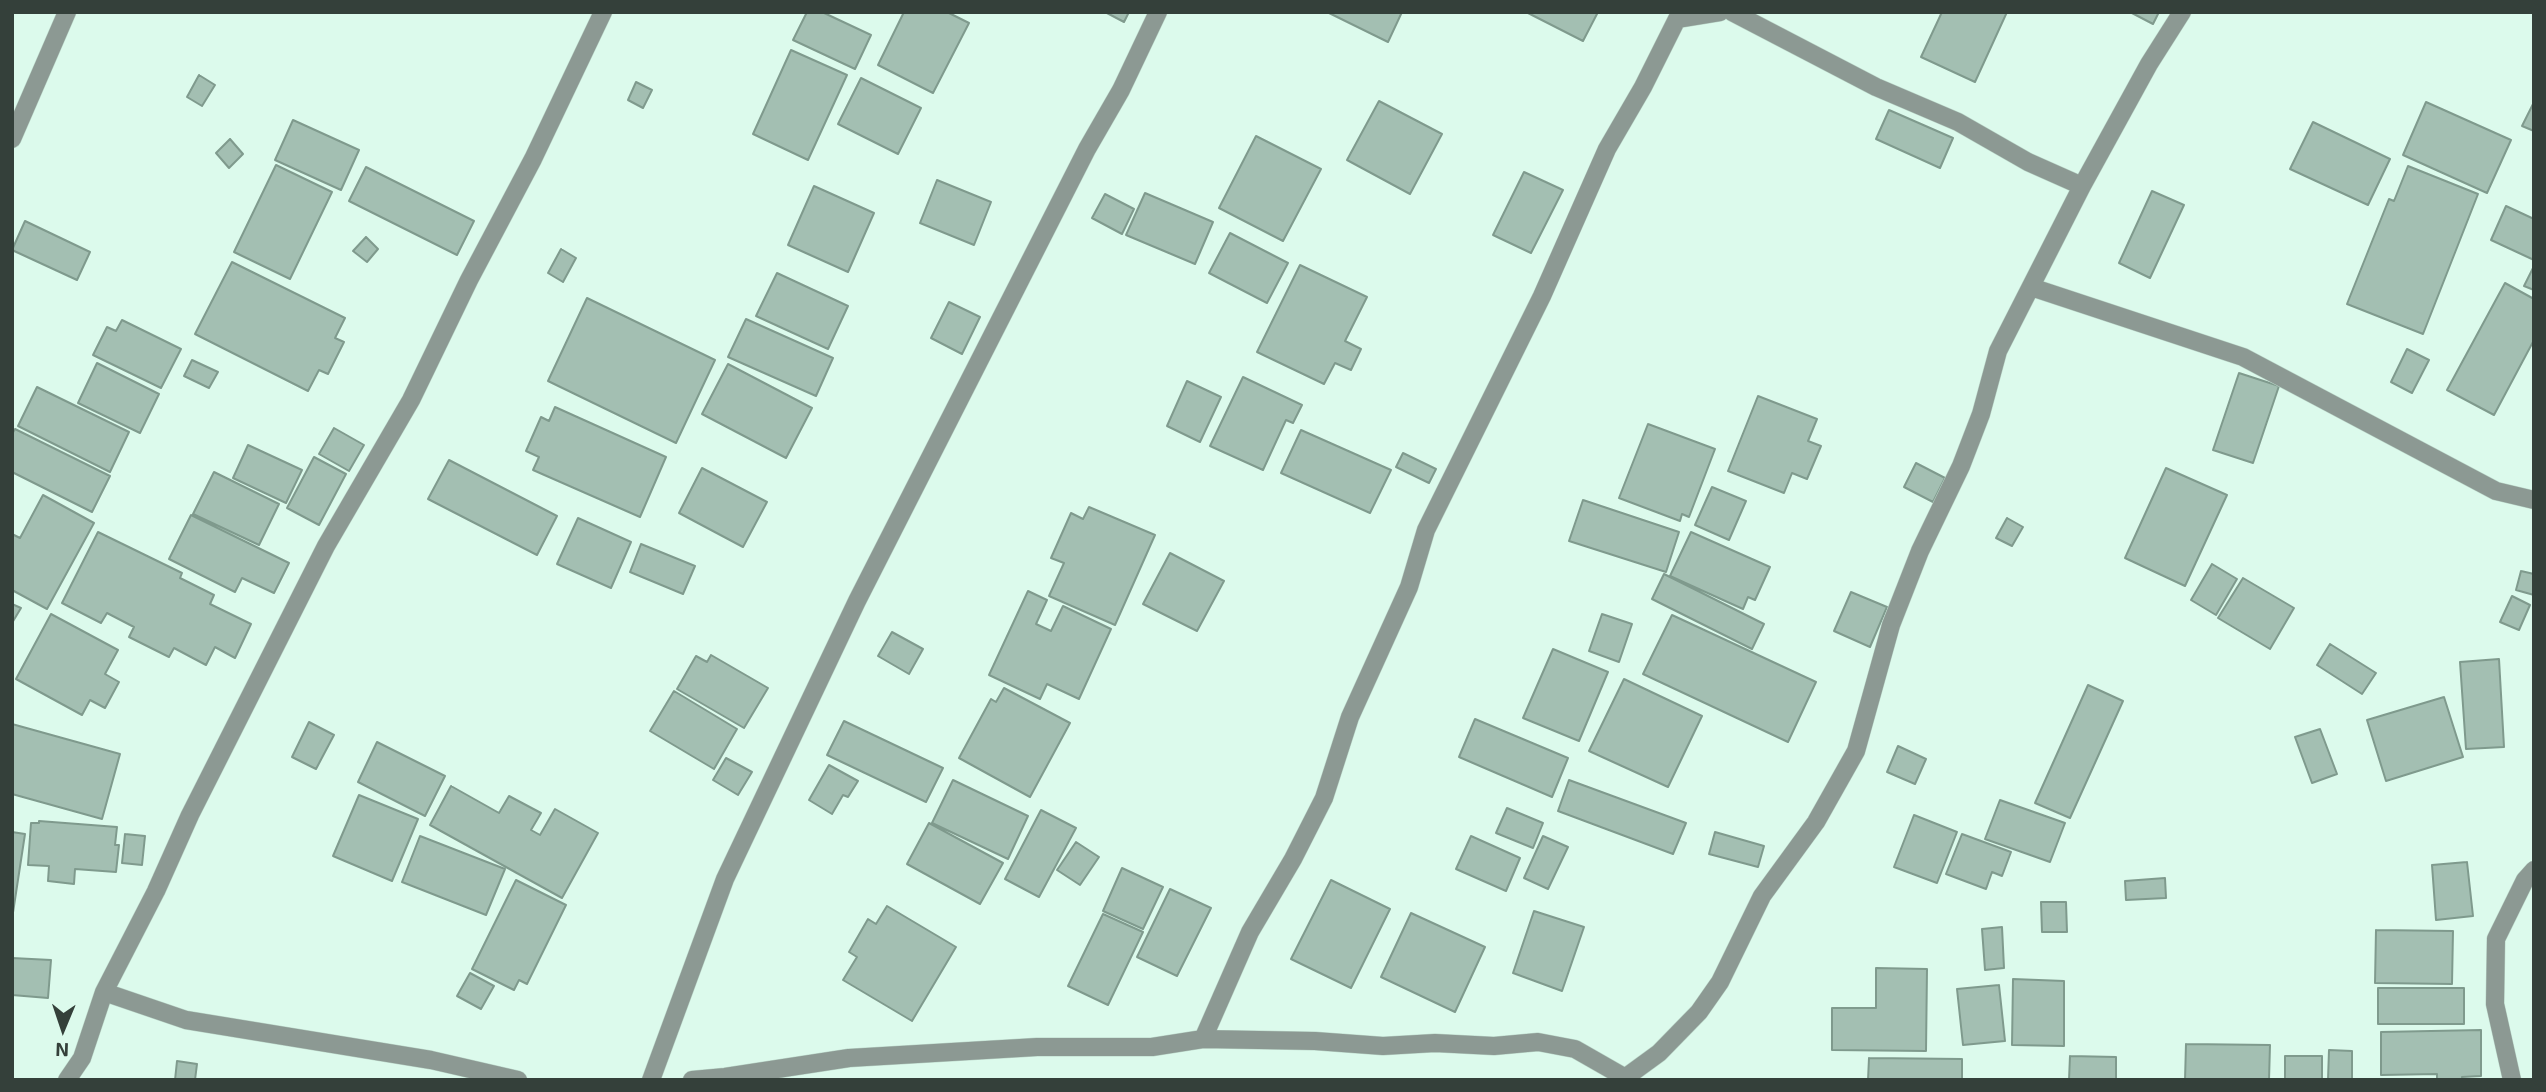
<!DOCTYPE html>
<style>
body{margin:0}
#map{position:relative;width:2546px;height:1092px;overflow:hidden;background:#dcfaec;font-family:"Exo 2",sans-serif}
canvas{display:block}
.frame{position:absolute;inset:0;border:14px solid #34403a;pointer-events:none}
.north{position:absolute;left:28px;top:994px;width:70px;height:70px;-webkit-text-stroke:5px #dcfaec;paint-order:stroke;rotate:182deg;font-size:19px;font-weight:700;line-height:28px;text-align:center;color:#34403a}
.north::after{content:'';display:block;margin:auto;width:24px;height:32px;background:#34403a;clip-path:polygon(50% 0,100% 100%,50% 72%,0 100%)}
</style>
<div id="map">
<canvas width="2546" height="1092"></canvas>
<div class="frame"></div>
<div class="north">N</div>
</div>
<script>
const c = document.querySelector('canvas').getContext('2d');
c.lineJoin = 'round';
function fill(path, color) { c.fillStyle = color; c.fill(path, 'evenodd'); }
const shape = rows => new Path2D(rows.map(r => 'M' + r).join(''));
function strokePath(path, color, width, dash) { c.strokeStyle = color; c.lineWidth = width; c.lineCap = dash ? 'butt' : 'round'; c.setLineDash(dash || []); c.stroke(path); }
const building = shape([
 [807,12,822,12,871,35,855,69,793,40,807,12],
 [904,12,947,12,969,23,933,93,878,65,904,12],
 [1105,12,1129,12,1124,22,1105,12],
 [1327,12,1402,12,1388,42,1327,12],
 [1526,12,1598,12,1583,41,1526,12],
 [1942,12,2007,12,1975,82,1921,57,1942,12],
 [2130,12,2159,12,2153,24,2130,12],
 [791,50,847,75,808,160,753,134,791,50],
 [199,75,215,85,202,106,187,97,199,75],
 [861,78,921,108,898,154,838,124,861,78],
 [636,82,652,90,643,108,628,100,636,82],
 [1379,101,1442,134,1410,194,1347,160,1379,101],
 [2426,102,2511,140,2487,193,2403,155,2426,102],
 [2534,102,2534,131,2522,126,2534,102],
 [1889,110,1953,138,1940,168,1876,139,1889,110],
 [293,120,359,150,341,190,275,160,293,120],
 [2313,122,2390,159,2368,205,2290,169,2313,122],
 [1256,136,1321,169,1283,241,1219,208,1256,136],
 [230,139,243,154,229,168,216,153,230,139],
 [276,165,332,192,290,279,234,252,276,165],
 [2408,166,2478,194,2423,334,2347,304,2389,199,2394,201,2408,166],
 [366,167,474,221,457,255,349,201,366,167],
 [1524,172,1563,190,1531,253,1493,235,1524,172],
 [937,180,991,202,974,245,920,223,937,180],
 [814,186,874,213,848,272,788,245,814,186],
 [2152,191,2184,205,2150,278,2119,263,2152,191],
 [1145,193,1213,222,1195,264,1126,235,1145,193],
 [1105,194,1134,209,1122,234,1092,218,1105,194],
 [2506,206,2534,219,2534,260,2491,240,2506,206],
 [25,221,90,252,77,280,12,250,25,221],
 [1230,233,1288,263,1267,303,1209,273,1230,233],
 [366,237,378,249,367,262,353,251,366,237],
 [561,249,576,258,563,282,548,273,561,249],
 [232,262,345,318,335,338,344,342,328,374,319,370,308,391,195,334,232,262],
 [1300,265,1367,297,1345,341,1361,349,1351,370,1335,363,1324,384,1257,352,1300,265],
 [2534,266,2534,290,2524,286,2534,266],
 [777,273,848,306,828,349,756,316,777,273],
 [2505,283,2534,299,2534,340,2494,415,2447,390,2505,283],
 [587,298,715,360,676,443,548,381,587,298],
 [949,302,980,317,962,354,931,338,949,302],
 [746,319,833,358,816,396,728,357,746,319],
 [122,320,181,349,161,388,93,355,107,327,116,331,122,320],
 [2407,349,2429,360,2412,393,2391,382,2407,349],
 [192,360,218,372,209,388,184,376,192,360],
 [97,363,159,394,140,433,78,403,97,363],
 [728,364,812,408,786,458,702,414,728,364],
 [2239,373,2279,386,2253,463,2213,450,2239,373],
 [1243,377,1302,405,1293,423,1286,420,1263,470,1210,446,1243,377],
 [1187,381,1221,397,1200,442,1167,426,1187,381],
 [37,387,129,432,110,472,18,426,37,387],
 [1758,396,1817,419,1808,441,1821,446,1807,479,1792,473,1784,493,1728,471,1758,396],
 [555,407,666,457,640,517,533,470,539,457,526,451,541,417,549,421,555,407],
 [1648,424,1715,449,1689,517,1682,514,1680,521,1619,498,1648,424],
 [334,428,364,445,349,471,319,454,334,428],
 [15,429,110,476,92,512,12,472,12,434,15,429],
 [1301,430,1391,470,1370,513,1281,473,1301,430],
 [248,445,302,470,286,503,233,478,248,445],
 [1403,453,1436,469,1429,483,1396,467,1403,453],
 [314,457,346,474,319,525,287,508,314,457],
 [449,460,557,516,537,555,428,499,449,460],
 [1916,463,1945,478,1933,502,1904,487,1916,463],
 [702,468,767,502,743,547,679,513,702,468],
 [2166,468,2227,495,2185,586,2125,558,2166,468],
 [214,472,279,504,259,545,193,514,214,472],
 [1712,487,1746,501,1729,540,1695,525,1712,487],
 [43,495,94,523,47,609,12,590,12,534,20,538,43,495],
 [1583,500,1679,532,1666,572,1569,541,1583,500],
 [1089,507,1155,535,1115,625,1049,596,1064,563,1051,558,1071,513,1083,519,1089,507],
 [191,515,289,563,274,593,242,578,235,592,169,559,191,515],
 [578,518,631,542,611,588,557,564,578,518],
 [2007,518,2023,527,2012,546,1996,538,2007,518],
 [98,532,182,573,180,578,214,595,210,604,251,624,235,658,215,647,206,665,174,648,169,657,129,637,134,627,107,613,101,623,62,603,98,532],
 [1691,532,1770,567,1755,600,1748,597,1743,609,1670,576,1691,532],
 [641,544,695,566,683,594,630,572,641,544],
 [1170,553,1224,581,1197,631,1143,604,1170,553],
 [2212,564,2237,579,2216,615,2191,600,2212,564],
 [2521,571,2534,574,2534,595,2516,590,2521,571],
 [1664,574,1764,624,1752,649,1652,599,1664,574],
 [2243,578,2294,608,2270,649,2218,618,2243,578],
 [1028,591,1047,600,1036,624,1051,631,1063,606,1111,629,1079,699,1047,684,1040,699,989,675,1028,591],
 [1851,592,1887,607,1870,647,1834,631,1851,592],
 [2512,596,2530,605,2519,630,2500,622,2512,596],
 [12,604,21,608,12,623,12,604],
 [51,614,118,650,105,674,119,682,105,708,90,700,82,715,16,679,51,614],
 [1602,614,1632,624,1619,662,1589,651,1602,614],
 [1672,615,1816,682,1788,742,1643,674,1672,615],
 [892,632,923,649,909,674,878,656,892,632],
 [2330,644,2376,673,2362,694,2317,665,2330,644],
 [1553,649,1608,672,1579,741,1523,718,1553,649],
 [711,655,768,688,744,728,677,689,696,656,707,662,711,655],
 [2499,659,2504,747,2466,749,2460,662,2499,659],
 [1624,679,1702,716,1668,787,1589,751,1624,679],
 [2088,685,2123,701,2070,818,2035,803,2088,685],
 [1004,688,1070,723,1030,797,959,758,991,699,996,702,1004,688],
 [674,691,737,729,714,769,650,731,674,691],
 [2444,697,2463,757,2386,781,2367,720,2444,697],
 [1475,719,1568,758,1552,797,1459,757,1475,719],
 [844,721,943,768,926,802,827,755,844,721],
 [309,722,334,735,316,769,292,757,309,722],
 [12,724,120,754,102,819,12,794,12,724],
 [2320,729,2337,774,2312,783,2295,737,2320,729],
 [377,742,445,776,425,816,358,782,377,742],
 [1898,746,1926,759,1915,784,1887,772,1898,746],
 [726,758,752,772,738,795,713,780,726,758],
 [829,765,858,781,848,797,843,795,832,814,809,800,829,765],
 [953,780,1028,816,1008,859,932,823,953,780],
 [1569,780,1686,823,1673,854,1558,811,1569,780],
 [451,786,499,813,509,796,541,813,531,830,540,835,555,809,598,833,562,898,430,825,451,786],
 [359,795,418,819,392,881,333,856,359,795],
 [2000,800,2065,823,2050,862,1985,839,2000,800],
 [1507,808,1543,823,1533,848,1496,833,1507,808],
 [1041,810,1076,828,1039,897,1005,879,1041,810],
 [1914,815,1957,832,1937,883,1894,867,1914,815],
 [39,821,117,827,115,845,119,845,116,872,75,869,74,884,48,881,49,866,28,865,31,823,39,823,39,821],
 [929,823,1003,863,980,904,907,864,929,823],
 [12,832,25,834,12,919,12,832],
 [1715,832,1764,846,1758,867,1709,854,1715,832],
 [125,834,145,836,142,865,122,863,125,834],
 [1962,834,2011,852,2002,876,1992,872,1986,889,1946,874,1962,834],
 [420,836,505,869,486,915,402,882,420,836],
 [1471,836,1520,858,1506,891,1456,869,1471,836],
 [1543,836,1568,847,1548,889,1524,878,1543,836],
 [1076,842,1099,857,1080,885,1057,870,1076,842],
 [2467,862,2473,916,2436,920,2432,865,2467,862],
 [1122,868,1163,887,1143,929,1103,911,1122,868],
 [2165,878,2166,898,2126,900,2125,881,2165,878],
 [516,880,566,905,527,984,519,980,514,990,472,969,516,880],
 [1331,880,1390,909,1351,988,1291,959,1331,880],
 [1170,889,1211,908,1177,976,1137,957,1170,889],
 [2041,902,2066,902,2067,932,2042,932,2041,902],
 [887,906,956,947,912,1021,843,980,857,957,849,952,868,919,876,924,887,906],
 [1534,911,1584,927,1562,991,1513,973,1534,911],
 [1411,913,1485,947,1455,1012,1381,977,1411,913],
 [1103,914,1143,932,1108,1005,1068,986,1103,914],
 [2002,927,2004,968,1985,970,1982,929,2002,927],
 [2376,930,2453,931,2452,984,2375,983,2376,930],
 [12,958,51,960,48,998,12,995,12,958],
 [1876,968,1927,969,1926,1051,1832,1050,1832,1008,1876,1008,1876,968],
 [470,973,494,986,481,1009,457,996,470,973],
 [2013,979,2064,981,2064,1046,2012,1045,2013,979],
 [1999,985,2005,1041,1963,1045,1957,989,1999,985],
 [2378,988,2464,988,2464,1024,2378,1024,2378,988],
 [2481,1030,2481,1076,2462,1077,2462,1080,2437,1080,2437,1074,2381,1075,2381,1032,2481,1030],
 [2186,1044,2270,1045,2269,1080,2185,1080,2186,1044],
 [2329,1050,2352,1051,2352,1080,2328,1080,2329,1050],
 [2070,1056,2116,1057,2116,1080,2069,1080,2070,1056],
 [2285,1056,2322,1056,2322,1080,2285,1080,2285,1056],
 [1869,1058,1962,1059,1962,1080,1868,1080,1869,1058],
 [177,1061,197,1064,195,1080,175,1080,177,1061]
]);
fill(building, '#a3bfb2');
strokePath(building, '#7f9a8d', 2);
const minor = shape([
 [1732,12,1876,87,1958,122,2028,162,2082,186],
 [12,139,67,12],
 [2031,287,2243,357,2496,491,2534,500],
 [104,992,186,1020,431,1060,518,1080],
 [1203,1039,1250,932,1293,859,1324,798,1350,717,1409,587,1426,530,1542,296,1607,149,1643,87,1677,19,1720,12],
 [67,1080,82,1058,104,992,156,891,190,815,326,546,411,400,469,280,533,159,603,12],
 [651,1080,725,879,857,601,1087,149,1121,90,1158,12],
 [692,1080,725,1077,849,1058,1037,1047,1152,1047,1203,1039,1315,1041,1383,1046,1435,1043,1494,1046,1538,1042,1575,1049,1624,1077],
 [1622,1080,1659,1053,1699,1012,1720,982,1762,896,1816,822,1856,751,1891,625,1920,551,1961,466,1981,414,1998,351,2082,186,2149,64,2182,12],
 [2512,1080,2495,1004,2496,939,2525,880,2534,870]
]);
strokePath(minor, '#bad5c8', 19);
strokePath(minor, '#8c9993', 18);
</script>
